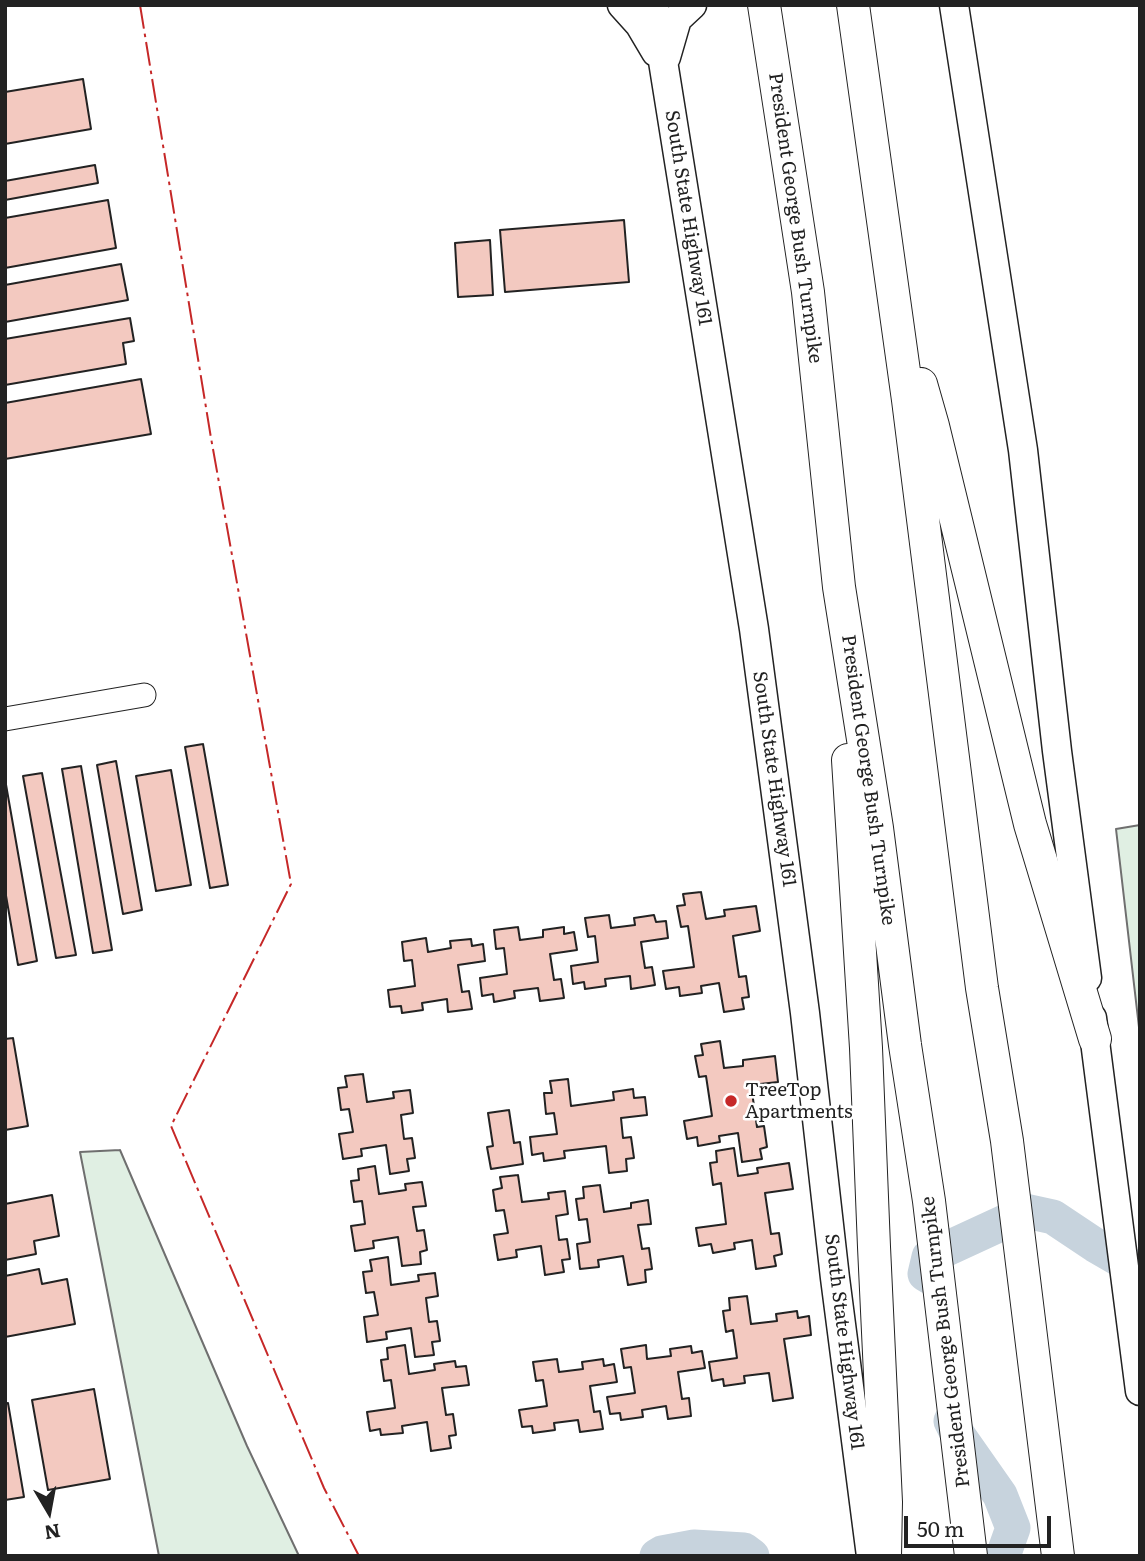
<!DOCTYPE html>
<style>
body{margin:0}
#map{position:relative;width:1145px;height:1561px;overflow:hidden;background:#fff;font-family:Literata,serif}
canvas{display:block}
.frame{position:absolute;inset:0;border:7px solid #222;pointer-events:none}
.north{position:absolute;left:14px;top:1477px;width:70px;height:70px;-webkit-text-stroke:5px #fff;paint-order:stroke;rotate:170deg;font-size:19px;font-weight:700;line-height:28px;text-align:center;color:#222}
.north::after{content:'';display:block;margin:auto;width:24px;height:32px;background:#222;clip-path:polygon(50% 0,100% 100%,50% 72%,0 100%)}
.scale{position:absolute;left:904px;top:1516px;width:147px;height:32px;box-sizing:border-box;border:4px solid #222;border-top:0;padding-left:9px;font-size:21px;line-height:24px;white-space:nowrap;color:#222;-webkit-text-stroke:5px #fff;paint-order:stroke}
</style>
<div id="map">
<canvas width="1145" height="1561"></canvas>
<div class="frame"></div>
<div class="north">N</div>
<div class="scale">50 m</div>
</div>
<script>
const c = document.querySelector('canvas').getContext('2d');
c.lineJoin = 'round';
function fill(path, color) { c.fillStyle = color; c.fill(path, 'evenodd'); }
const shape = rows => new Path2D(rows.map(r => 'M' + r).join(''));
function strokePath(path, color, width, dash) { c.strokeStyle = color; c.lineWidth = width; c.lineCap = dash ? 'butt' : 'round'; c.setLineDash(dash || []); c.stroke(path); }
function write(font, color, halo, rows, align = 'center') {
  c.font = font + ' Literata,serif'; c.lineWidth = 5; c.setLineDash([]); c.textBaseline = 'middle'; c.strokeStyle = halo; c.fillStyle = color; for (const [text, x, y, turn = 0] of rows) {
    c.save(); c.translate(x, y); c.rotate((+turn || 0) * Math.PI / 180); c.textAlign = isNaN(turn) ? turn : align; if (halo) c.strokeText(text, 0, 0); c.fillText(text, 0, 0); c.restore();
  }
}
const green = shape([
 [1140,825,1140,1036,1116,829,1140,825],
 [120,1150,247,1446,299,1556,159,1556,80,1152,120,1150]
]);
fill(green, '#e0efe3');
strokePath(green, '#6f6f6f', 2);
strokePath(shape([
 [930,1277,925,1274,929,1257,1007,1221,1021,1210,1053,1217,1095,1245,1140,1271],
 [951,1421,958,1435,1000,1495,1013,1528,1003,1556],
 [657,1556,662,1553,694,1547,744,1550,752,1556]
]), '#c7d3dd', 35);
const building = shape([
 [83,79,91,129,5,144,5,92,83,79],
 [95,165,98,183,5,200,5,181,95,165],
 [108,200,116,248,5,268,5,218,108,200],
 [624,220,629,282,505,292,500,230,624,220],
 [490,240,493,295,458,297,455,243,490,240],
 [121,264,128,300,5,322,5,285,121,264],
 [130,318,134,341,123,343,126,364,5,385,5,339,130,318],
 [141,379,151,434,5,459,5,403,141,379],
 [203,744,228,885,210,888,185,747,203,744],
 [116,761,142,910,123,914,97,765,116,761],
 [81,766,112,950,93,953,62,769,81,766],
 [171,770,191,885,156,891,136,776,171,770],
 [42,773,76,955,56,958,23,776,42,773],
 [5,779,37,961,18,965,5,890,5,779],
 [701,892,706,919,725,916,724,910,756,906,760,931,733,936,739,977,746,976,749,997,742,998,744,1009,724,1012,719,983,701,986,702,993,680,996,679,987,666,989,663,971,694,967,688,926,681,927,677,906,685,905,683,894,701,892],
 [609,915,611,928,635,925,634,918,654,915,656,922,666,921,668,938,641,942,645,968,652,967,655,985,631,989,630,976,605,979,606,986,585,989,584,982,573,984,571,966,598,962,595,936,588,937,585,918,609,915],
 [518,927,520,940,543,937,543,930,564,927,564,934,574,932,577,950,550,954,554,980,561,979,564,998,540,1001,538,988,514,991,515,998,494,1002,493,994,482,996,480,978,507,974,504,948,496,949,494,930,518,927],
 [426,938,428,952,451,948,450,941,471,939,472,946,483,944,485,961,458,965,462,992,469,991,472,1009,448,1012,447,999,422,1003,423,1010,402,1013,401,1006,390,1007,388,990,415,986,412,960,404,961,402,942,426,938],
 [13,1038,28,1126,5,1130,5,1039,13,1038],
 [720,1041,724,1068,743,1066,743,1060,775,1056,778,1082,751,1085,757,1127,764,1126,767,1147,760,1149,762,1159,742,1162,738,1133,719,1136,720,1142,698,1146,697,1137,687,1139,684,1121,712,1116,706,1076,699,1077,695,1056,703,1055,701,1044,720,1041],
 [363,1074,367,1102,394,1098,393,1092,410,1090,413,1113,401,1115,404,1139,412,1138,415,1158,407,1159,409,1171,390,1174,386,1145,361,1149,362,1156,343,1159,339,1134,353,1132,349,1109,341,1110,338,1088,347,1087,345,1076,363,1074],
 [568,1079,571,1106,614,1100,613,1092,633,1089,634,1098,645,1097,647,1115,621,1118,623,1138,631,1137,634,1158,626,1159,627,1171,609,1173,606,1146,564,1151,565,1158,544,1161,543,1153,532,1155,530,1137,557,1134,554,1113,546,1114,544,1093,552,1093,550,1081,568,1079],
 [509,1110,514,1143,520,1142,523,1164,491,1169,487,1147,493,1146,488,1113,509,1110],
 [734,1148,738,1176,758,1173,757,1168,789,1163,793,1189,765,1193,771,1234,779,1233,782,1254,774,1256,776,1266,756,1269,752,1240,734,1243,735,1249,713,1253,711,1244,699,1246,696,1228,726,1224,721,1183,713,1185,710,1163,717,1162,716,1151,734,1148],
 [375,1166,379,1194,406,1190,405,1184,422,1182,426,1206,413,1207,417,1231,424,1230,427,1250,420,1252,421,1264,402,1266,398,1237,373,1241,374,1248,355,1251,351,1226,365,1224,362,1201,354,1202,351,1181,359,1180,358,1169,375,1166],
 [518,1175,522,1202,549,1199,548,1193,565,1191,568,1214,556,1216,559,1240,567,1239,570,1259,562,1260,564,1272,545,1275,541,1246,516,1250,517,1257,498,1260,494,1235,508,1233,504,1210,496,1211,493,1190,502,1188,500,1177,518,1175],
 [600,1185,604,1212,631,1208,631,1203,648,1200,651,1224,638,1225,642,1249,649,1248,652,1269,645,1270,646,1282,628,1285,623,1256,598,1260,599,1267,580,1269,577,1244,590,1242,587,1219,579,1220,576,1199,584,1198,583,1187,600,1185],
 [52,1195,59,1236,34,1241,36,1254,5,1260,5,1204,52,1195],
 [388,1257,391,1285,419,1281,418,1275,435,1273,438,1296,426,1298,429,1322,437,1321,440,1341,432,1342,434,1355,415,1357,411,1328,386,1332,387,1339,367,1342,364,1317,378,1315,374,1292,366,1293,363,1272,372,1271,370,1260,388,1257],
 [39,1269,42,1284,67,1279,75,1324,5,1337,5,1276,39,1269],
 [747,1296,751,1324,777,1321,776,1314,797,1311,798,1318,809,1316,811,1335,784,1339,793,1398,773,1401,769,1373,744,1376,745,1383,724,1386,723,1379,712,1381,709,1362,737,1358,733,1330,726,1332,723,1311,730,1310,729,1298,747,1296],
 [405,1345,409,1374,435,1370,434,1364,455,1361,456,1367,466,1366,469,1385,442,1388,446,1415,453,1414,456,1435,449,1436,451,1448,431,1451,427,1422,402,1426,403,1433,381,1435,380,1429,370,1431,367,1412,395,1408,391,1380,384,1381,381,1360,388,1359,387,1348,405,1345],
 [646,1345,647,1359,671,1356,670,1349,691,1346,692,1353,702,1351,705,1368,678,1372,682,1399,689,1398,691,1416,668,1419,666,1406,642,1410,643,1417,621,1420,620,1413,610,1414,607,1397,635,1393,631,1367,624,1368,621,1349,646,1345],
 [557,1359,559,1372,583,1369,582,1362,603,1359,604,1366,614,1364,617,1382,590,1386,594,1412,600,1411,603,1429,580,1432,578,1420,554,1423,555,1430,533,1433,532,1426,522,1427,519,1410,547,1406,543,1380,536,1381,533,1362,557,1359],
 [94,1389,110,1479,48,1490,32,1400,94,1389],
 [8,1403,24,1497,5,1500,5,1404,8,1403]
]);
fill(building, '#f3c9c0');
strokePath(building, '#222', 2);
const minor = shape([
 [5,719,144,695]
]);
const major = shape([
 [622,5,640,25,656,52],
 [654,5,754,629,805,1013,835,1278,871,1556],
 [954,5,1023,450,1057,751,1087,978],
 [666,57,677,19,692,5],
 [1092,1018,1140,1391]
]);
const highway = shape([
 [764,5,808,292,839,587,877,828,905,1045,929,1201,971,1556],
 [853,5,908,400,982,988,1007,1141,1058,1556],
 [921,384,933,426,1030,824,1095,1039],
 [848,760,866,1048,874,1247,886,1502,885,1556]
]);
strokePath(minor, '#222', 25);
strokePath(major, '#222', 31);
strokePath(highway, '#222', 34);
strokePath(minor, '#fff', 23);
strokePath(major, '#fff', 28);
strokePath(highway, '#fff', 32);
strokePath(shape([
 [140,5,211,438,291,884,171,1126,324,1488,359,1556]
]), '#c62828', 2, [24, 5, 3.5, 5]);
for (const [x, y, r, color] of [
 [731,1101,7,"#c62828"]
]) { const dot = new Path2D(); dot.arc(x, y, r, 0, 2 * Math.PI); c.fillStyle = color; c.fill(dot); strokePath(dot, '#fff', 2.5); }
write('19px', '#222', '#fff', [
 ["South State Highway 161",688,218,81],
 ["President George Bush Turnpike",795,218,82],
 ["South State Highway 161",774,779,82],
 ["President George Bush Turnpike",868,780,82],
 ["South State Highway 161",844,1342,83],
 ["President George Bush Turnpike",946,1342,-97]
]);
write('19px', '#222', '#fff', [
 ["TreeTop",745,1090],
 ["Apartments",745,1112]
], 'left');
</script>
